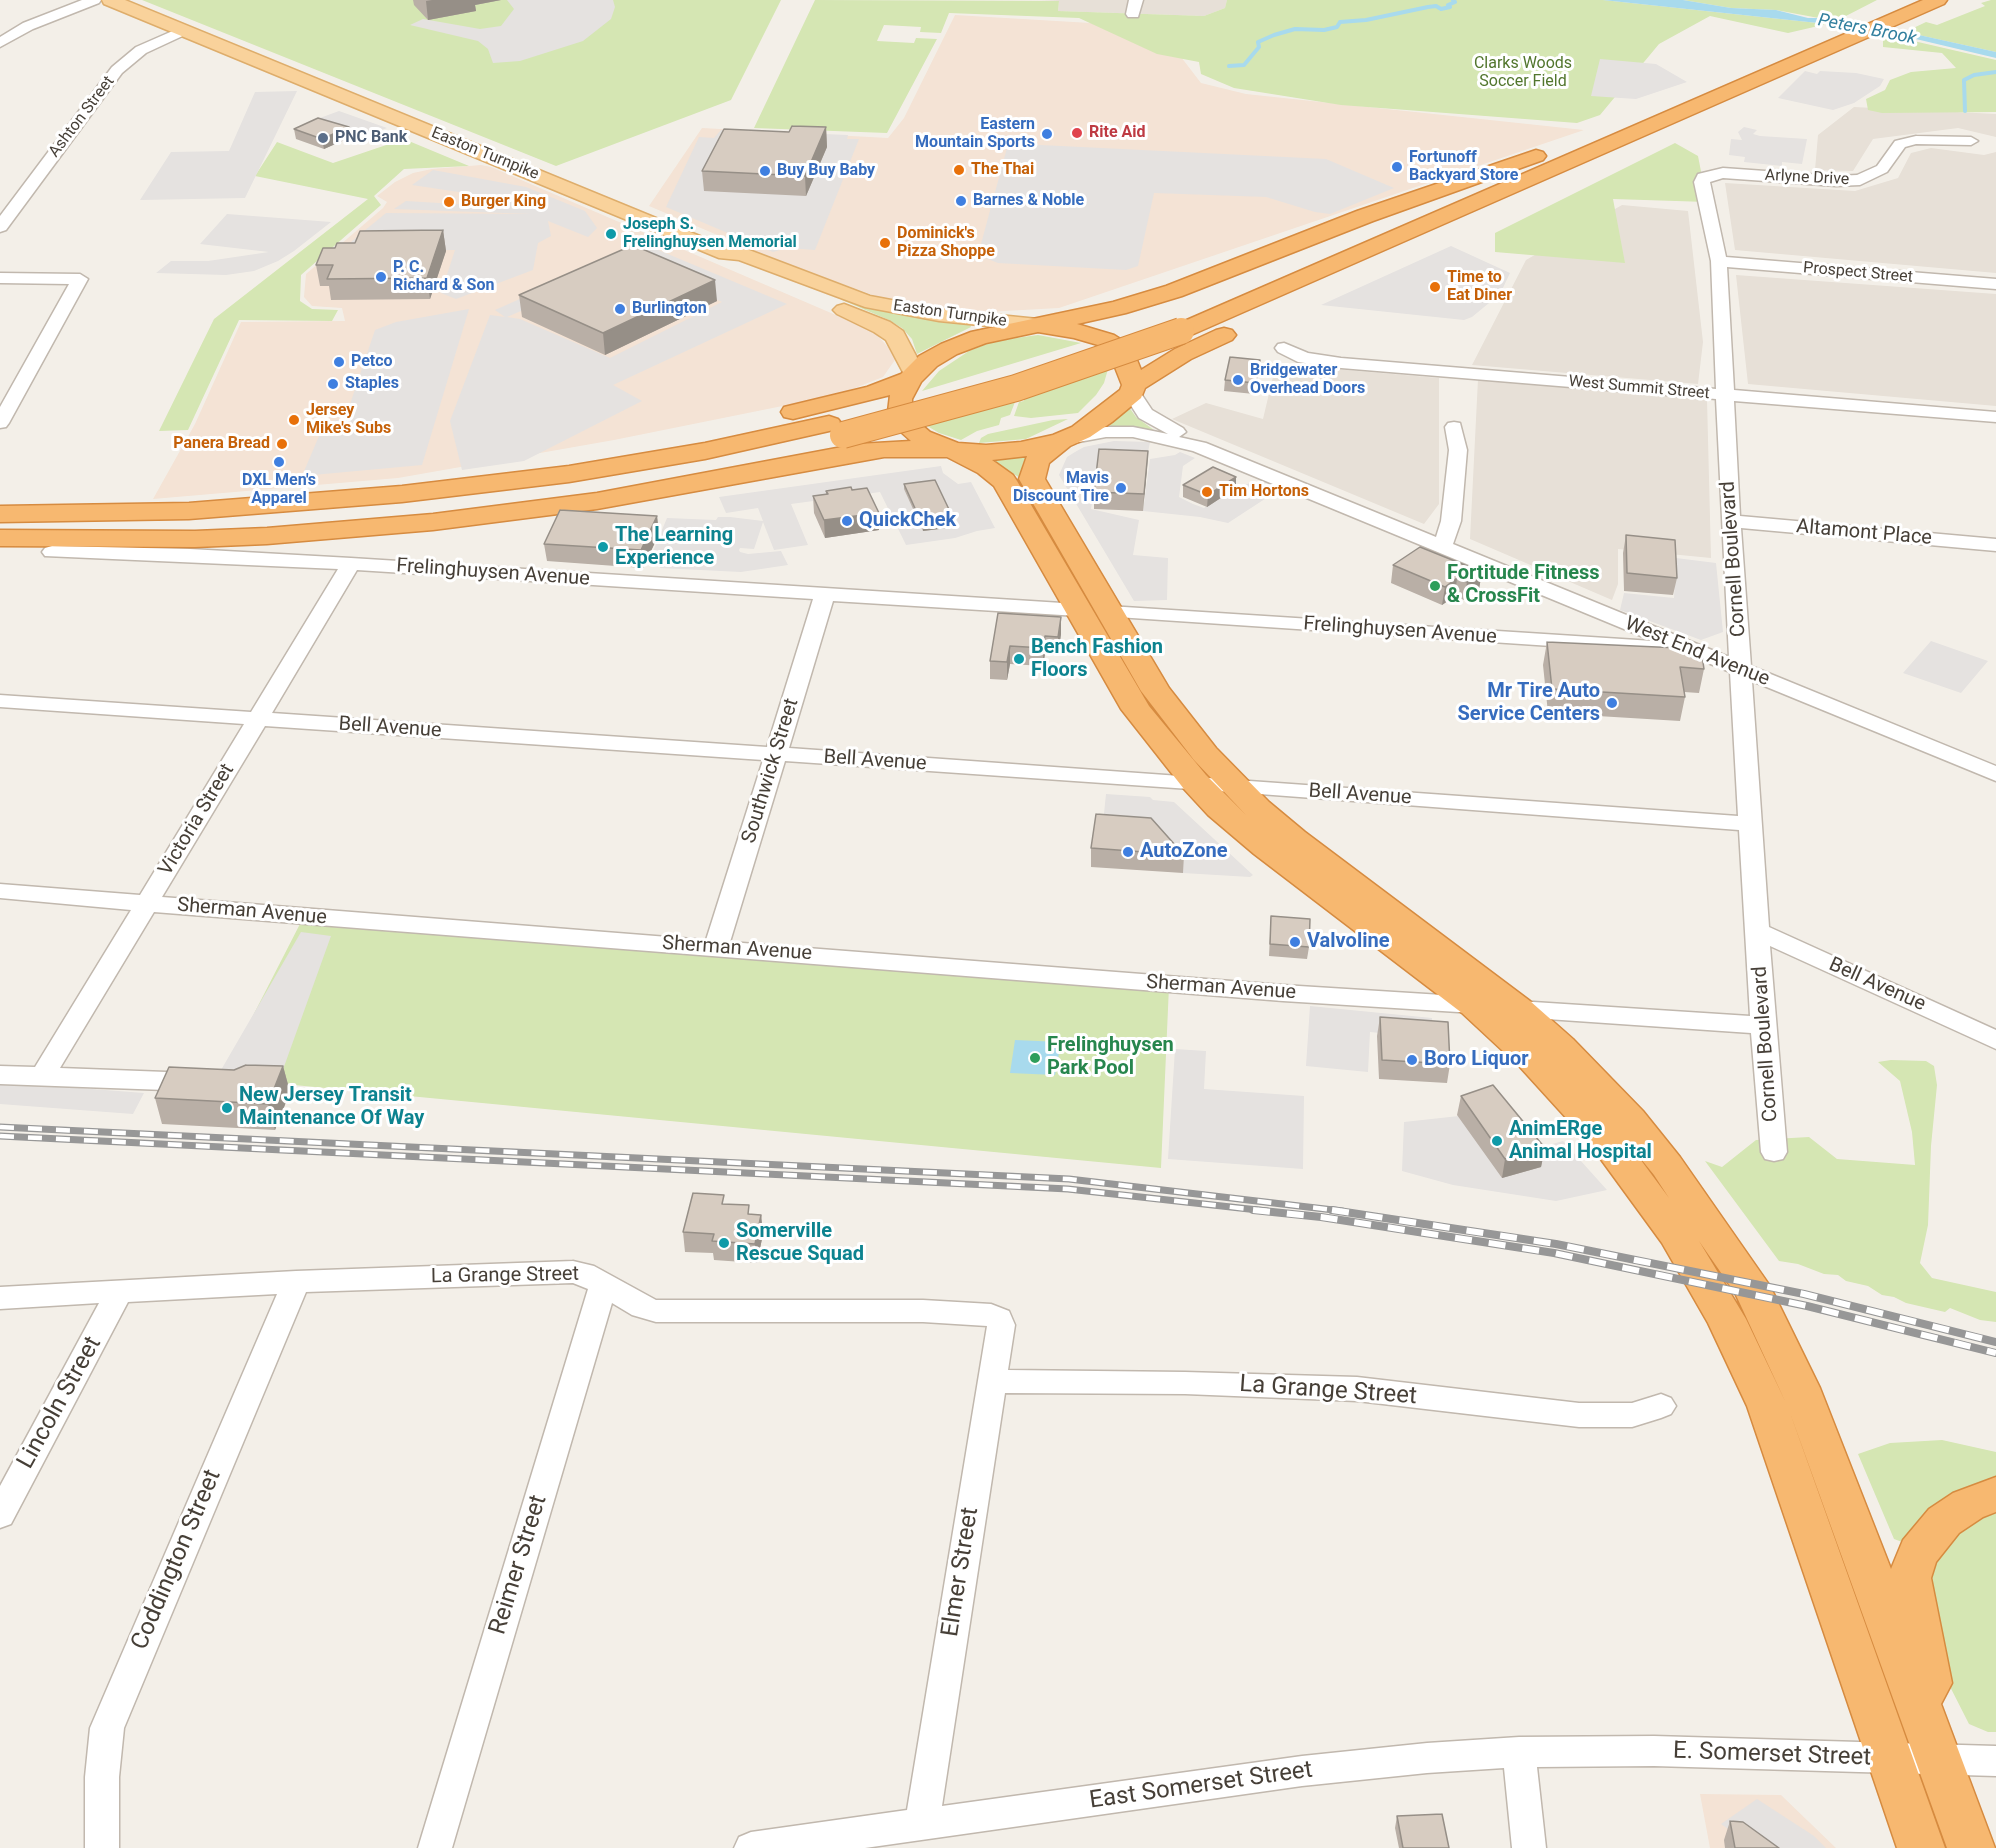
<!DOCTYPE html>
<style>
body{margin:0}
canvas{display:block;background:#f3efe8}
</style>
<canvas width="1996" height="1848"></canvas>
<script>
const c = document.querySelector('canvas').getContext('2d');
c.lineJoin = 'round';
function fill(path, color) { c.fillStyle = color; c.fill(path, 'evenodd'); }
const shape = rows => new Path2D(rows.map(r => 'M' + r).join(''));
function strokePath(path, color, width, dash) { c.strokeStyle = color; c.lineWidth = width; c.lineCap = dash ? 'butt' : 'round'; c.setLineDash(dash || []); c.stroke(path); }
function write(font, color, halo, rows, align = 'center') {
  c.font = font + ' Roboto,sans-serif'; c.lineWidth = 6; c.setLineDash([]); c.textBaseline = 'middle'; c.strokeStyle = halo; c.fillStyle = color; for (const [text, x, y, turn = 0] of rows) {
    c.save(); c.translate(x, y); c.rotate((+turn || 0) * Math.PI / 180); c.textAlign = isNaN(turn) ? turn : align; if (halo) c.strokeText(text, 0, 0); c.fillText(text, 0, 0); c.restore();
  }
}
fill(shape([
 [1039,0,1227,0,1225,8,1204,16,1058,11,1059,1],
 [1854,107,1996,114,1996,137,1958,128,1873,139,1853,171,1815,170,1818,135],
 [1931,148,1984,155,1996,152,1996,273,1735,250,1725,183,1855,191,1898,178,1911,153],
 [1622,205,1688,211,1703,342,1698,384,1472,365,1526,260],
 [1736,275,1996,294,1996,406,1748,384],
 [1276,364,1439,378,1439,504,1424,524,1172,419,1206,403,1263,419],
 [1478,379,1707,399,1711,558,1618,549,1618,584,1612,600,1470,539]
]), '#e7e0d7');
fill(shape([
 [955,15,1158,27,1201,83,1246,94,1584,130,1059,308,968,313,896,303,788,265,649,206,702,128,888,138,904,118],
 [481,165,491,167,859,325,877,335,897,357,883,377,837,395,614,440,398,478,153,499,195,424,241,322,345,321,342,308,312,306,304,297,306,274,383,208,387,202,377,196,395,182,413,173,432,169],
 [1700,1794,1781,1795,1836,1848,1710,1848]
]), '#f4e3d5');
fill(shape([
 [142,0,781,0,731,100,556,166],
 [815,0,1059,1,1058,11,1204,16,1225,8,1227,0,1603,0,1827,24,1788,33,1710,16,1659,44,1600,115,1577,123,1341,105,1234,88,1201,74,1199,62,1157,54,1079,18,949,13,941,33,920,32,921,27,884,25,877,41,914,43,916,38,937,39,887,133,754,128],
 [1683,0,1877,0,1842,18,1824,19,1776,10,1731,8],
 [1991,0,1996,0,1996,52,1905,32,1926,22,1937,25,1985,6,1981,3],
 [1892,36,1996,60,1996,112,1882,113,1868,110,1866,99,1885,90,1890,80,1911,72,1956,68,1942,53,1883,47,1883,39],
 [404,139,469,166,404,169,374,196,381,205,301,275,300,301,312,309,338,310,332,321,239,320,188,430,159,431,214,319,368,199,255,176,277,142,333,163],
 [1675,143,1698,156,1707,202,1613,199,1625,263,1495,252,1495,233],
 [844,299,906,314,970,324,971,327,917,354,912,339,902,328,889,320,842,300],
 [1038,335,1081,343,922,391,939,371,969,351,994,341],
 [1108,369,1104,383,1096,395,1078,413,1031,418,1014,416,1019,402,1024,401,1023,398],
 [1015,402,1010,415,1001,418,999,425,977,431,961,440,939,433,924,424],
 [1129,407,1136,417,1154,430,1110,426,1109,424],
 [1068,419,1026,439,979,443,981,438,988,434,1053,420],
 [1029,455,1023,463,1020,478,994,461,995,458],
 [302,920,1169,986,1161,1168,221,1078],
 [1891,1060,1926,1061,1934,1066,1937,1085,1931,1146,1928,1225,1920,1263,1932,1278,1996,1292,1996,1322,1980,1320,1950,1308,1945,1312,1906,1303,1894,1297,1882,1295,1868,1286,1846,1281,1838,1275,1824,1274,1798,1264,1779,1261,1705,1161,1722,1167,1756,1140,1809,1137,1837,1159,1915,1165,1912,1132,1900,1081,1878,1062],
 [1942,1440,1996,1452,1996,1485,1905,1543,1894,1539,1858,1454,1890,1443],
 [1996,1511,1996,1732,1988,1732,1969,1724,1939,1665,1928,1567,1957,1531]
]), '#d5e6b3');
fill(shape([
 [507,0,613,0,615,7,611,19,583,41,520,61,493,63,488,49,478,41,410,25,423,19,480,29,501,26,514,9],
 [1600,59,1656,64,1687,82,1636,99,1591,96],
 [1805,71,1817,74,1820,71,1856,73,1884,79,1880,86,1854,103,1833,110,1778,98],
 [297,91,245,198,140,200,171,152,229,151,255,92],
 [339,111,387,128,355,140,309,122],
 [1744,127,1757,130,1753,134,1760,136,1807,139,1802,164,1782,162,1782,166,1744,162,1745,157,1729,155,1731,139,1742,140,1738,132],
 [721,130,848,135,847,139,859,139,815,250,787,248,773,252,666,207,699,137,714,138],
 [1020,144,1326,159,1394,188,1330,214,1315,212,1266,197,1154,193,1138,266,1126,270,998,263,978,255,1007,148],
 [433,170,526,187,585,211,597,228,588,237,548,221,551,236,538,243,533,270,456,299,441,293,455,250,340,251,386,213,532,214,394,209,406,201,505,207,492,197,412,185],
 [227,214,331,222,294,251,278,261,254,271,226,275,156,273,171,261,208,261,269,252,200,244],
 [644,244,787,304,613,385,642,401,524,461,462,470,450,421,490,315,505,317,495,310],
 [634,262,722,302,610,358,520,319,507,317],
 [1451,246,1510,273,1500,294,1472,317,1464,320,1321,305],
 [469,309,422,465,302,476,325,422,345,419,375,330,396,322],
 [1114,441,1150,442,1145,467,1098,465,1091,509,1139,520,1133,555,1168,558,1167,600,1134,601,1059,475,1067,457,1075,452,1084,447],
 [1180,452,1195,458,1183,466,1179,497,1193,504,1204,508,1236,488,1253,482,1264,487,1259,492,1274,493,1228,523,1200,517,1143,511,1150,459,1175,455],
 [941,466,943,473,958,484,971,482,995,528,977,531,955,538,906,545,880,492,791,504,808,545,774,550,763,522,754,549,740,548,739,550,740,552,748,554,781,551,788,565,741,572,660,568,663,557,651,556,667,518,716,520,718,517,730,517,763,521,758,508,726,513,719,497],
 [1676,558,1716,563,1723,632,1701,640,1620,610,1624,593,1674,598],
 [1931,641,1988,661,1961,693,1903,673],
 [1106,794,1150,797,1153,800,1174,802,1253,875,1250,877,1183,873,1150,837,1102,833],
 [301,932,331,936,281,1075,221,1070],
 [1310,1006,1432,1018,1432,1026,1440,1039,1370,1032,1368,1072,1306,1066],
 [1175,1049,1206,1051,1204,1089,1304,1096,1303,1169,1168,1159],
 [0,1082,144,1093,133,1114,0,1104],
 [1468,1115,1524,1152,1563,1141,1607,1190,1556,1201,1453,1185,1402,1171,1404,1122],
 [1757,1799,1814,1836,1826,1848,1756,1848,1721,1824]
]), '#e5e2e0');
fill(shape([
 [1603,0,1683,0,1731,8,1776,10,1808,18,1842,18,1996,52,1996,58,1899,35,1827,24],
 [1015,1040,1061,1042,1055,1075,1010,1073]
]), '#a8daed');
strokePath(shape([
 [1229,66,1244,65,1259,47,1258,42,1274,35,1295,29,1324,30,1337,27,1340,22,1366,20,1428,7,1436,6,1441,9,1450,7,1448,5,1455,2,1453,0],
 [1965,111,1964,80,1974,75,1996,72]
]), '#a8daed', 4);
const minor = shape([
 [82,0,101,0,99,3,33,29,0,47,0,37,23,23,82,0],
 [1129,0,1143,0,1138,17,1128,17,1126,14,1129,0],
 [184,26,189,27,191,30,189,33,146,53,122,73,6,230,0,232,0,216,112,67,136,47,184,26],
 [1916,136,1971,137,1978,141,1971,145,1916,144,1905,147,1887,172,1860,185,1836,186,1723,178,1710,182,1726,257,1996,279,1996,289,1727,267,1734,390,1996,412,1996,422,1734,401,1740,516,1996,539,1996,551,1741,528,1751,666,1996,766,1996,781,1752,681,1769,927,1996,1030,1996,1049,1770,946,1787,1152,1783,1159,1774,1161,1765,1159,1761,1152,1751,1033,1518,1017,1509,1015,1506,1009,1509,1003,1518,1001,1750,1016,1739,830,1233,792,785,761,730,942,1283,985,1474,997,1483,999,1486,1005,1483,1011,1474,1013,1283,1001,154,912,60,1068,193,1073,202,1076,206,1082,202,1088,193,1091,0,1084,0,1066,35,1067,131,910,0,898,0,884,140,895,244,724,0,707,0,695,251,712,338,569,45,556,42,552,45,548,52,546,190,549,351,558,1078,604,1085,606,1088,610,1085,614,1078,616,833,601,789,748,1738,816,1730,672,1679,651,1671,654,1102,616,1099,612,1102,608,1109,606,1653,641,1193,451,1133,437,1106,437,1068,444,1061,442,1059,438,1061,434,1068,432,1106,427,1133,427,1168,434,1139,418,1123,393,1126,389,1132,388,1138,389,1152,410,1183,428,1186,432,1179,437,1206,443,1436,537,1441,521,1449,450,1445,427,1448,423,1454,422,1460,423,1467,450,1461,521,1453,544,1729,657,1716,399,1341,368,1298,362,1278,352,1275,348,1278,344,1284,343,1308,353,1341,358,1716,389,1711,261,1694,182,1698,174,1723,168,1836,176,1857,175,1877,166,1895,141,1916,136],
 [357,570,813,599,767,747,272,713,357,570],
 [265,726,763,760,706,940,162,897,265,726],
 [0,273,80,274,88,279,9,423,6,427,0,428,0,407,69,284,0,283,0,273],
 [573,1261,594,1266,656,1300,923,1300,991,1304,1009,1311,1015,1325,1008,1370,1185,1372,1357,1377,1579,1403,1632,1403,1661,1394,1671,1398,1676,1406,1671,1414,1661,1418,1632,1427,1579,1427,1357,1401,1185,1394,1005,1393,942,1806,1302,1756,1427,1743,1519,1737,1654,1736,1996,1746,1996,1776,1654,1766,1537,1767,1546,1848,1512,1848,1504,1768,1427,1773,1302,1786,865,1848,734,1848,739,1837,751,1832,907,1810,987,1326,923,1322,656,1322,632,1315,612,1303,452,1848,418,1848,588,1289,573,1283,306,1292,124,1728,119,1777,119,1848,85,1848,85,1777,90,1728,277,1294,128,1302,11,1524,0,1528,0,1486,99,1303,0,1309,0,1287,296,1271,573,1261]
]);
const major = shape([
 [102,0,125,0,729,248,749,250,870,296,939,309,1038,319,1046,320,1049,325,1046,330,1038,331,939,321,865,307,739,260,719,258,104,4,102,0],
 [844,304,890,322,903,331,925,373,922,378,914,380,906,378,886,340,874,332,837,314,833,310,837,306,844,304]
]);
const highway = shape([
 [1923,0,1947,0,1944,4,1189,336,1181,338,1173,336,1169,331,1173,326,1923,0],
 [1536,150,1543,152,1546,156,1543,160,1373,221,1182,296,1126,313,1077,324,1114,335,1125,342,1135,355,1141,370,1175,349,1216,330,1224,328,1232,330,1236,335,1232,340,1191,359,1145,388,1141,398,1112,422,1090,437,1070,446,1049,463,1045,479,1169,688,1216,748,1269,802,1305,832,1530,1001,1573,1039,1643,1111,1680,1157,1770,1286,1820,1388,1891,1569,1903,1540,1929,1509,1953,1493,1996,1477,1996,1512,1983,1517,1959,1533,1936,1562,1931,1578,1952,1683,1941,1704,1995,1848,1947,1848,1789,1410,1945,1848,1897,1848,1747,1406,1708,1323,1662,1243,1589,1143,1519,1066,1462,1013,1254,854,1208,815,1184,789,1121,709,994,486,978,473,947,457,884,457,597,509,433,530,267,544,195,547,0,546,0,530,195,531,267,528,433,514,597,493,858,444,911,441,892,424,888,412,890,395,793,419,784,417,781,412,784,407,867,387,901,374,919,356,941,344,971,332,1113,302,1166,286,1357,211,1536,150],
 [1038,332,1074,338,1098,345,1109,352,1122,385,1120,390,1072,427,1053,435,1021,442,986,445,958,443,930,432,916,420,912,412,912,399,921,382,937,366,957,354,986,343,1038,332],
 [1027,456,1019,479,1141,691,1194,760,1246,815,1206,775,1149,706,1017,481,1013,475,992,460,1027,456],
 [1629,1144,1654,1175,1669,1198,1629,1144],
 [1699,1241,1735,1293,1786,1403,1746,1319,1699,1241],
 [829,416,838,419,842,424,838,429,705,459,569,482,402,502,189,519,0,522,0,506,189,503,402,486,569,466,705,443,829,416]
]);
strokePath(minor, '#c1b8ae', 3);
strokePath(major, '#dead6b', 3);
strokePath(highway, '#d68b40', 3);
fill(minor, '#fff');
fill(major, '#f9d29b');
fill(highway, '#f7b870');
const railFar1 = shape([
 [0,1127,1069,1179,1342,1211],
 [0,1136,1068,1189,1267,1211]
]);
const rail = shape([
 [1253,1210,1321,1217,1554,1253,1807,1306,1996,1353],
 [1332,1210,1556,1244,1804,1294,1996,1342]
]);
strokePath(railFar1, '#979797', 7);
strokePath(rail, '#979797', 8);
strokePath(railFar1, '#fff', 4.5, [14]);
strokePath(rail, '#fff', 6, [17]);
const highwayBridge = shape([
 [843,435,1016,388,1181,331]
]);
strokePath(highwayBridge, '#d68b40', 28, []);
strokePath(highwayBridge, '#f7b870', 26);
fill(shape([
 [413,0,501,0,475,5,476,11,428,20,414,5],
 [826,127,827,147,806,196,704,191,702,171,789,132],
 [294,129,351,137,324,149,296,139],
 [443,230,446,251,430,299,331,300,329,286,320,286,316,265,335,248,355,243],
 [519,295,717,301,605,355,522,317],
 [1259,371,1254,394,1224,391,1225,380],
 [1148,451,1143,511,1094,509,1094,492],
 [904,484,955,527,923,531,904,489],
 [1183,485,1236,488,1207,507,1183,497],
 [852,490,879,513,879,530,825,538,814,513,813,496,826,494,826,491],
 [657,516,659,534,643,568,547,561,544,544],
 [1626,535,1677,578,1673,595,1624,591,1623,553],
 [1393,565,1482,572,1479,589,1464,600,1455,596,1442,605,1391,583],
 [998,613,1061,634,1058,655,1045,654,1043,666,1010,664,1007,680,990,679,990,661],
 [1547,642,1704,669,1699,693,1684,692,1685,697,1680,721,1548,713,1543,665],
 [1091,848,1184,855,1183,873,1091,867],
 [1271,916,1309,947,1307,959,1269,956],
 [1380,1017,1450,1064,1447,1083,1379,1079,1377,1036],
 [283,1066,290,1092,275,1130,162,1124,155,1098,234,1070],
 [1461,1096,1545,1148,1541,1167,1502,1178,1457,1115],
 [725,1204,750,1214,761,1215,763,1234,757,1263,714,1260,713,1253,685,1252,683,1232],
 [1397,1816,1449,1848,1399,1848,1395,1828],
 [1730,1821,1779,1848,1725,1848,1724,1840]
]), '#b9afa6');
fill(shape([
 [432,0,501,0,475,5,476,11,428,20,426,1],
 [349,127,351,137,324,149,322,139],
 [826,127,827,147,806,196,805,176],
 [443,230,446,251,430,299,427,278],
 [715,280,717,301,605,355,603,333],
 [1260,360,1259,371,1254,394,1255,383],
 [1148,451,1147,468,1143,511,1144,494],
 [1236,477,1236,488,1207,507,1208,495],
 [879,513,879,530,825,538,824,520],
 [657,516,659,534,643,568,641,550],
 [955,522,955,527,923,531,923,526],
 [1482,572,1479,589,1464,600,1467,582],
 [1457,578,1455,596,1442,605,1445,587],
 [1061,617,1061,634,1058,655,1058,637],
 [1045,636,1045,654,1043,666,1043,648],
 [1010,646,1010,664,1007,680,1007,662],
 [283,1066,290,1092,275,1130,268,1104],
 [1545,1148,1541,1167,1502,1178,1505,1159],
 [761,1215,763,1234,757,1263,755,1244]
]), '#968f87');
const building = shape([
 [318,118,349,127,322,139,294,129,318,118],
 [792,126,826,127,805,176,702,171,724,129,789,132,792,126],
 [443,230,427,278,327,279,333,265,316,265,323,248,335,248,337,243,355,243,360,231,443,230],
 [633,245,715,280,603,333,519,295,633,245],
 [1230,357,1260,360,1255,383,1225,380,1230,357],
 [1099,449,1148,451,1144,494,1094,492,1099,449],
 [1213,467,1236,477,1208,495,1183,485,1213,467],
 [935,480,955,522,923,526,904,484,935,480],
 [851,487,852,490,867,488,879,513,824,520,813,496,828,494,826,491,851,487],
 [560,510,657,516,641,550,544,544,560,510],
 [1626,535,1675,540,1677,578,1627,573,1626,535],
 [1420,547,1482,572,1467,582,1457,578,1445,587,1393,565,1420,547],
 [998,613,1061,617,1058,637,1045,636,1043,648,1010,646,1007,662,990,661,998,613],
 [1547,642,1701,649,1704,669,1680,667,1685,697,1552,689,1547,642],
 [1096,814,1151,818,1184,855,1091,848,1096,814],
 [1271,916,1310,919,1309,947,1270,944,1271,916],
 [1380,1017,1448,1022,1450,1064,1382,1060,1380,1017],
 [246,1065,283,1066,268,1104,155,1098,169,1067,234,1070,246,1065],
 [1493,1085,1545,1148,1505,1159,1461,1096,1493,1085],
 [693,1193,724,1195,722,1204,749,1205,748,1214,761,1215,755,1244,712,1241,714,1234,683,1232,693,1193],
 [1442,1814,1449,1848,1403,1848,1397,1816,1442,1814],
 [1730,1821,1743,1822,1779,1848,1735,1848,1730,1821]
]);
fill(building, '#d7ccc1');
strokePath(building, '#968f87', 1.5);
for (const [x, y, r, color] of [
 [1077,133,6,"#e0444e"],
 [1047,134,6,"#3f7fe0"],
 [323,138,6,"#5c6f8a"],
 [1397,167,6,"#3f7fe0"],
 [959,170,6,"#e8710a"],
 [765,171,6,"#3f7fe0"],
 [961,201,6,"#3f7fe0"],
 [449,202,6,"#e8710a"],
 [611,234,6,"#0f9aa8"],
 [885,243,6,"#e8710a"],
 [381,277,6,"#3f7fe0"],
 [1435,287,6,"#e8710a"],
 [620,309,6,"#3f7fe0"],
 [339,362,6,"#3f7fe0"],
 [1238,380,6,"#3f7fe0"],
 [333,384,6,"#3f7fe0"],
 [294,420,6,"#e8710a"],
 [282,444,6,"#e8710a"],
 [279,462,6,"#3f7fe0"],
 [1121,488,6,"#3f7fe0"],
 [1207,492,6,"#e8710a"],
 [847,521,6,"#3f7fe0"],
 [603,547,6,"#0f9aa8"],
 [1435,586,6,"#2e9e5b"],
 [1019,659,6,"#0f9aa8"],
 [1612,703,6,"#3f7fe0"],
 [1128,852,6,"#3f7fe0"],
 [1295,942,6,"#3f7fe0"],
 [1035,1058,6,"#2e9e5b"],
 [1412,1060,6,"#3f7fe0"],
 [227,1108,6,"#0f9aa8"],
 [1497,1141,6,"#0f9aa8"],
 [724,1243,6,"#0f9aa8"]
]) { const dot = new Path2D(); dot.arc(x, y, r, 0, 2 * Math.PI); c.fillStyle = color; c.fill(dot); strokePath(dot, '#fff', 2); }
write('16px', '#52762d', '#fff', [
 ["Clarks Woods",1523,64],
 ["Soccer Field",1523,82]
]);
write('16px', '#463f37', '#fff', [
 ["Ashton Street",82,117,-53],
 ["Easton Turnpike",485,154,22],
 ["Arlyne Drive",1807,178,3],
 ["Prospect Street",1858,273,5],
 ["Easton Turnpike",950,314,8],
 ["West Summit Street",1639,388,5]
]);
write('bold 16px', '#366cbe', '#fff', [
 ["Eastern",1035,125,"right"],
 ["Mountain Sports",1035,143,"right"],
 ["Fortunoff",1409,158],
 ["Backyard Store",1409,176],
 ["Buy Buy Baby",777,171],
 ["Barnes & Noble",973,201],
 ["P. C.",393,268],
 ["Richard & Son",393,286],
 ["Burlington",632,309],
 ["Petco",351,362],
 ["Bridgewater",1250,371],
 ["Overhead Doors",1250,389],
 ["Staples",345,384],
 ["Mavis",1109,479,"right"],
 ["Discount Tire",1109,497,"right"],
 ["DXL Men's",279,481,"center"],
 ["Apparel",279,499,"center"]
], 'left');
write('bold 16px', '#be3a42', '#fff', [
 ["Rite Aid",1089,133]
], 'left');
write('bold 16px', '#4e5e75', '#fff', [
 ["PNC Bank",335,138]
], 'left');
write('bold 16px', '#c56008', '#fff', [
 ["The Thai",971,170],
 ["Burger King",461,202],
 ["Dominick's",897,234],
 ["Pizza Shoppe",897,252],
 ["Time to",1447,278],
 ["Eat Diner",1447,296],
 ["Jersey",306,411],
 ["Mike's Subs",306,429],
 ["Panera Bread",270,444,"right"],
 ["Tim Hortons",1219,492]
], 'left');
write('bold 16px', '#0d838f', '#fff', [
 ["Joseph S.",623,225],
 ["Frelinghuysen Memorial",623,243]
], 'left');
write('italic 18px', '#317f9e', '#fff', [
 ["Peters Brook",1867,30,11]
]);
write('bold 20px', '#366cbe', '#fff', [
 ["QuickChek",859,521],
 ["Mr Tire Auto",1600,692,"right"],
 ["Service Centers",1600,715,"right"],
 ["AutoZone",1140,852],
 ["Valvoline",1307,942],
 ["Boro Liquor",1424,1060]
], 'left');
write('20px', '#463f37', '#fff', [
 ["Altamont Place",1864,533,5],
 ["Cornell Boulevard",1734,559,-94],
 ["Frelinghuysen Avenue",493,573,4],
 ["Frelinghuysen Avenue",1400,631,4],
 ["West End Avenue",1697,652,22],
 ["Bell Avenue",390,728,4],
 ["Bell Avenue",875,761,4],
 ["Southwick Street",771,771,-73],
 ["Bell Avenue",1360,795,4],
 ["Victoria Street",197,820,-59],
 ["Sherman Avenue",252,912,5],
 ["Sherman Avenue",737,949,4],
 ["Bell Avenue",1877,985,24],
 ["Sherman Avenue",1221,988,4],
 ["Cornell Boulevard",1766,1044,-94],
 ["La Grange Street",505,1276,-1]
]);
write('bold 20px', '#0d838f', '#fff', [
 ["The Learning",615,536],
 ["Experience",615,559],
 ["Bench Fashion",1031,648],
 ["Floors",1031,671],
 ["New Jersey Transit",239,1096],
 ["Maintenance Of Way",239,1119],
 ["AnimERge",1509,1130],
 ["Animal Hospital",1509,1153],
 ["Somerville",736,1232],
 ["Rescue Squad",736,1255]
], 'left');
write('bold 20px', '#27864d', '#fff', [
 ["Fortitude Fitness",1447,574],
 ["& CrossFit",1447,597],
 ["Frelinghuysen",1047,1046],
 ["Park Pool",1047,1069]
], 'left');
write('24px', '#463f37', '#fff', [
 ["La Grange Street",1328,1391,4],
 ["Lincoln Street",60,1403,-61],
 ["Coddington Street",177,1560,-67],
 ["Reimer Street",519,1565,-73],
 ["Elmer Street",961,1572,-81],
 ["E. Somerset Street",1772,1755,2],
 ["East Somerset Street",1201,1786,-8]
]);
</script>
